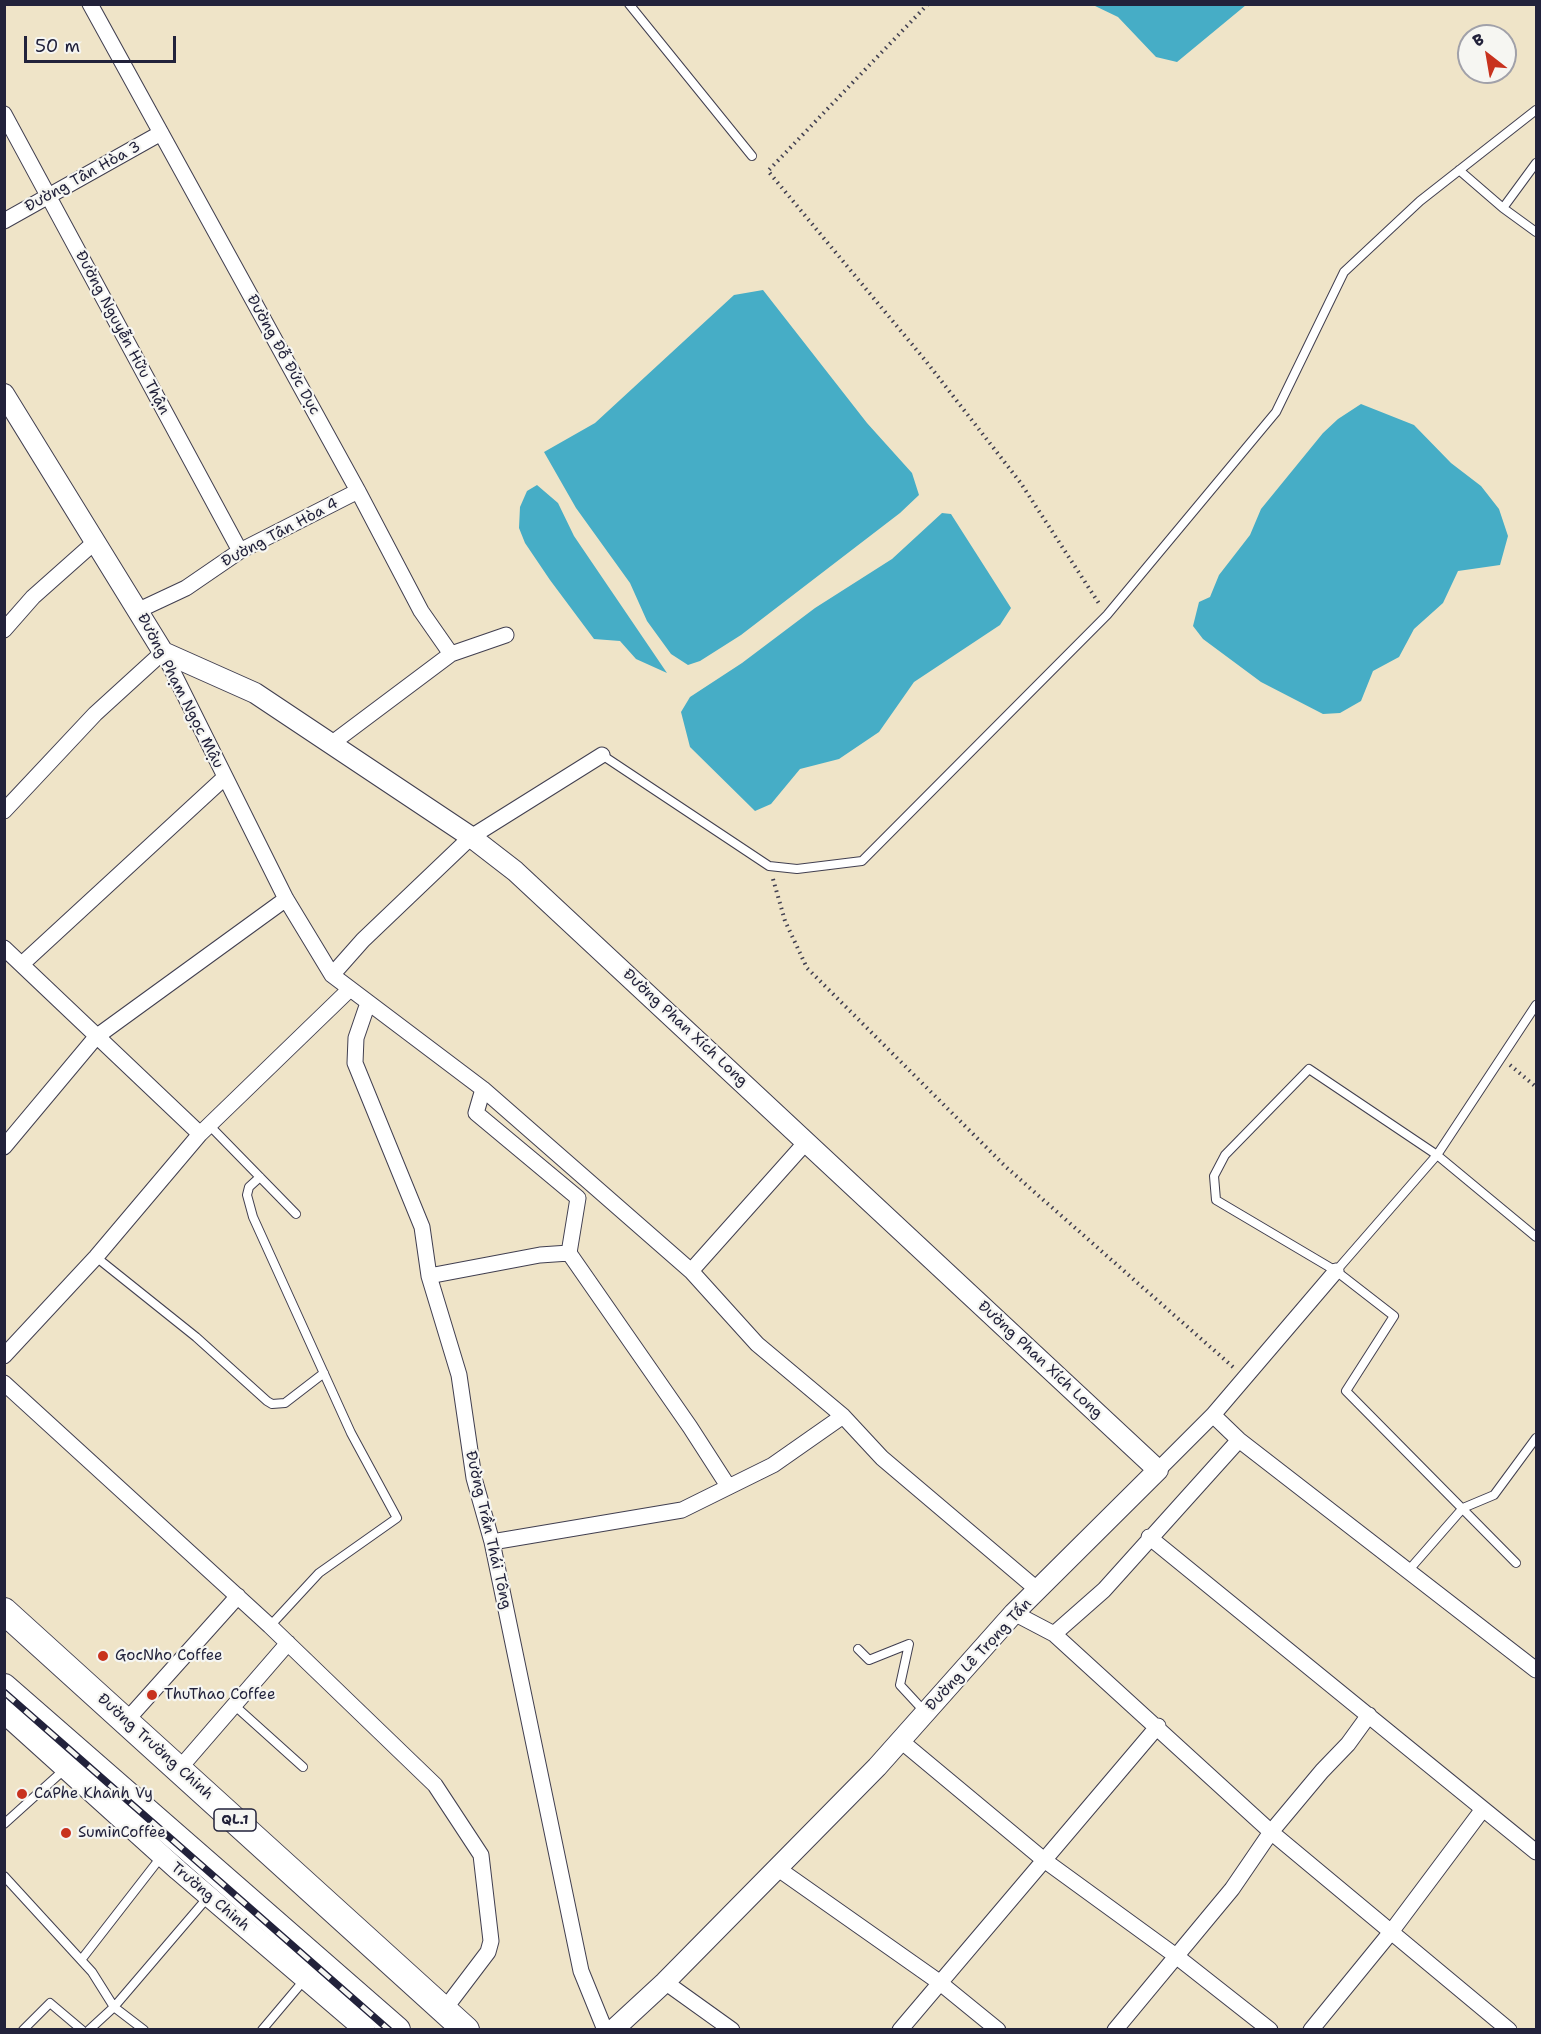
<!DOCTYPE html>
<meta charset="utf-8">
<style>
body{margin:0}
#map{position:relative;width:1541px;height:2034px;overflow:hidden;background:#efe4c8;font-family:"Shantell Sans",sans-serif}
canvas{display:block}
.frame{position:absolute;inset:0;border:6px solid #22223b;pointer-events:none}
.north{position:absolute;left:1457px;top:24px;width:60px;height:60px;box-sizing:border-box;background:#f6f6f2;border:2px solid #a1a1a9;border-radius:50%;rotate:329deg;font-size:16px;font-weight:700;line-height:24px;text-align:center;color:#22223b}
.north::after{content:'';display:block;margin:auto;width:21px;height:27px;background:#c8321e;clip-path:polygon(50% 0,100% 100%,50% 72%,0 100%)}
.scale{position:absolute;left:24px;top:36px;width:152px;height:27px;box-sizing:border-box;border:3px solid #22223b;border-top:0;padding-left:8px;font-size:18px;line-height:21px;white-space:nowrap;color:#22223b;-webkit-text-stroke:4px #f6f6f2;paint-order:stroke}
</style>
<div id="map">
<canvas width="1541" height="2034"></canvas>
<div class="frame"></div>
<div class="north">B</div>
<div class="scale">50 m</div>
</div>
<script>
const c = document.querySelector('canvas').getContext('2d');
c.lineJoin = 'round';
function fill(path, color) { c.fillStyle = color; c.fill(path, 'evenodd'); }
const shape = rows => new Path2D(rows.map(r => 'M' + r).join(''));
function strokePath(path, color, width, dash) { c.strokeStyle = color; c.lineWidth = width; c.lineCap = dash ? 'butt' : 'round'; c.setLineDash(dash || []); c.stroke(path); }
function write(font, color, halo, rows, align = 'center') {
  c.font = font + ' "Shantell Sans",sans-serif'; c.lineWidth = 4.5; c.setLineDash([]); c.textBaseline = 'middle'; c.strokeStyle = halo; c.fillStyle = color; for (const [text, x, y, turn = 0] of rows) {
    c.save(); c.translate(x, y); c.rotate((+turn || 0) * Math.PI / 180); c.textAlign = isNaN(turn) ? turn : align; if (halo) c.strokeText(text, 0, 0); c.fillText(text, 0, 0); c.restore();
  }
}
fill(shape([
 [1093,5,1246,4,1246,5,1177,62,1156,57,1118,17],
 [763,290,867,423,912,473,919,495,900,513,741,635,700,661,688,665,671,654,647,621,630,583,576,508,544,452,595,423,734,295],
 [1361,404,1414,425,1451,463,1481,486,1499,509,1508,536,1500,565,1458,571,1443,603,1414,629,1399,657,1373,671,1361,701,1340,713,1323,714,1261,682,1203,639,1193,626,1199,602,1210,597,1219,575,1250,535,1261,509,1323,433,1338,419],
 [537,485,558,503,574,536,667,673,636,659,620,641,594,639,550,580,525,543,519,528,520,507,527,491],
 [942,513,951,514,1011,608,1000,625,914,682,879,732,839,759,800,769,771,804,755,811,690,747,681,712,690,697,742,663,815,608,892,559]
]), '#46adc6');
const service = shape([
 [629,4,752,156],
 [1536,163,1503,208,1536,232],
 [1459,170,1503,208],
 [602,755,769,866,797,869,862,861,1107,615,1276,412,1344,272,1420,201,1536,110],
 [209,1125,296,1214],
 [260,1177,249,1187,247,1195,253,1217,351,1433,397,1518,319,1573,270,1626],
 [96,1257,196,1337,267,1401,272,1404,285,1403,324,1373],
 [1336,1271,1437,1155,1536,1005],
 [1516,1563,1346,1391,1394,1316,1336,1271,1216,1200,1214,1176,1225,1155,1309,1069,1437,1155,1536,1237],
 [1408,1571,1463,1508,1494,1495,1536,1438],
 [858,1649,869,1660,909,1644,900,1685,924,1711],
 [234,1705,303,1767],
 [4,1824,65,1769],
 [4,1876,92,1972,114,2007,144,2030],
 [81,1960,161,1857],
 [23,2030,50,2003,82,2030],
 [89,2030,114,2007,208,1897],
 [262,2030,305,1979]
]);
const minor = shape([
 [90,4,358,491,421,611,451,654,506,635],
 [4,114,240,551],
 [4,221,161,133],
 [139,610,186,588,240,551,358,491],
 [4,630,33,597,96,541],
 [331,744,451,654],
 [4,811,95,714,163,652,286,899,332,975,483,1089,691,1271,757,1344,843,1416,882,1458,1039,1591],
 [4,948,200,1134],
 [22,964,224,778],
 [332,975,363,940,471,837,602,755],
 [368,1003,356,1038,355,1063,422,1227,429,1276,459,1375,474,1478,492,1542,581,1971,605,2030],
 [483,1089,476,1113,578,1198,569,1253,690,1427,728,1486],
 [4,1147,96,1037,286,899],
 [691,1271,807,1141],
 [429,1276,540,1255,569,1253],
 [4,1356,96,1257,200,1134,350,989],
 [4,1383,270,1626,435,1785,481,1855,491,1941,488,1952,444,2010],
 [1213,1415,1239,1440,1536,1670],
 [1158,1470,1213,1415,1336,1271],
 [1149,1537,1536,1852],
 [492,1542,682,1510,773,1465,843,1416],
 [1014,1613,1054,1634,1271,1832,1509,2030],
 [1054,1634,1104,1590,1239,1440],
 [126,1721,238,1596],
 [901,1741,1044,1860,1176,1956,1270,2030],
 [179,1769,288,1643],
 [777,1868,939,1982,998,2030],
 [665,1982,732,2030],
 [900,2030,1158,1726],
 [1115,2030,1232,1889,1271,1832,1322,1771,1348,1744,1369,1715],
 [1311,2030,1391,1932,1483,1809]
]);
const tertiary = shape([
 [4,394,163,652,255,693,471,837,515,871,1158,1470,1014,1613,877,1767,665,1982,613,2030],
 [4,1713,178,1870,365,2030]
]);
const trunk = shape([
 [4,1611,466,2030],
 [4,1687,397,2030]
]);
strokePath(service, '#413f50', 10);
strokePath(minor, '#413f50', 17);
strokePath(tertiary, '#413f50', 22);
strokePath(trunk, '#413f50', 28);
strokePath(shape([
 [928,4,768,171,925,360,1020,482,1100,605],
 [773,879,785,921,807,968,1006,1167,1233,1367],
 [1510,1065,1536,1087]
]), '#413f50', 4, [1.5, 4.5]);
strokePath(service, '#fff', 8);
strokePath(minor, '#fff', 15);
strokePath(tertiary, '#fff', 20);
strokePath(trunk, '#fff', 26);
const rail = shape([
 [4,1692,389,2030]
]);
strokePath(rail, '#22223b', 7);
strokePath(rail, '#f6f6f2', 4.5, [14]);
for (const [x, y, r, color] of [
 [103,1656,6,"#c8321e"],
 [152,1695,6,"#c8321e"],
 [22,1794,6,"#c8321e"],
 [66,1833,6,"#c8321e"]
]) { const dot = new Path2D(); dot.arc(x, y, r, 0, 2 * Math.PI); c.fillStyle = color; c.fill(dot); strokePath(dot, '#f6f6f2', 2); }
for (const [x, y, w] of [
 [235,1820,42]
]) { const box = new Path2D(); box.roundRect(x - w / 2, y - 11, w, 22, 4.5); c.fillStyle = '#f6f6f2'; c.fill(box); strokePath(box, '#22223b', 1.5); }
write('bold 14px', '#22223b', null, [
 ["QL.1",235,1820]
]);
write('15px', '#22223b', '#f6f6f2', [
 ["Đường Tân Hòa 3",83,177,-29],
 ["Đường Nguyễn Hữu Thận",122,333,62],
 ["Đường Đỗ Đức Dục",283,355,61],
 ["Đường Tân Hòa 4",280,533,-28],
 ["Đường Phạm Ngọc Mậu",180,691,63],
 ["Đường Phan Xích Long",685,1028,43],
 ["Đường Phan Xích Long",1040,1360,43],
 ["Đường Trần Thái Tông",488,1530,77],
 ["Đường Lê Trọng Tấn",979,1655,-47],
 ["Đường Trường Chinh",155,1747,42],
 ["Trường Chinh",210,1897,40]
]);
write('15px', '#22223b', '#f6f6f2', [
 ["GocNho Coffee",115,1656],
 ["ThuThao Coffee",164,1695],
 ["CaPhe Khanh Vy",34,1794],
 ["SuminCoffee",78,1833]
], 'left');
</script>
